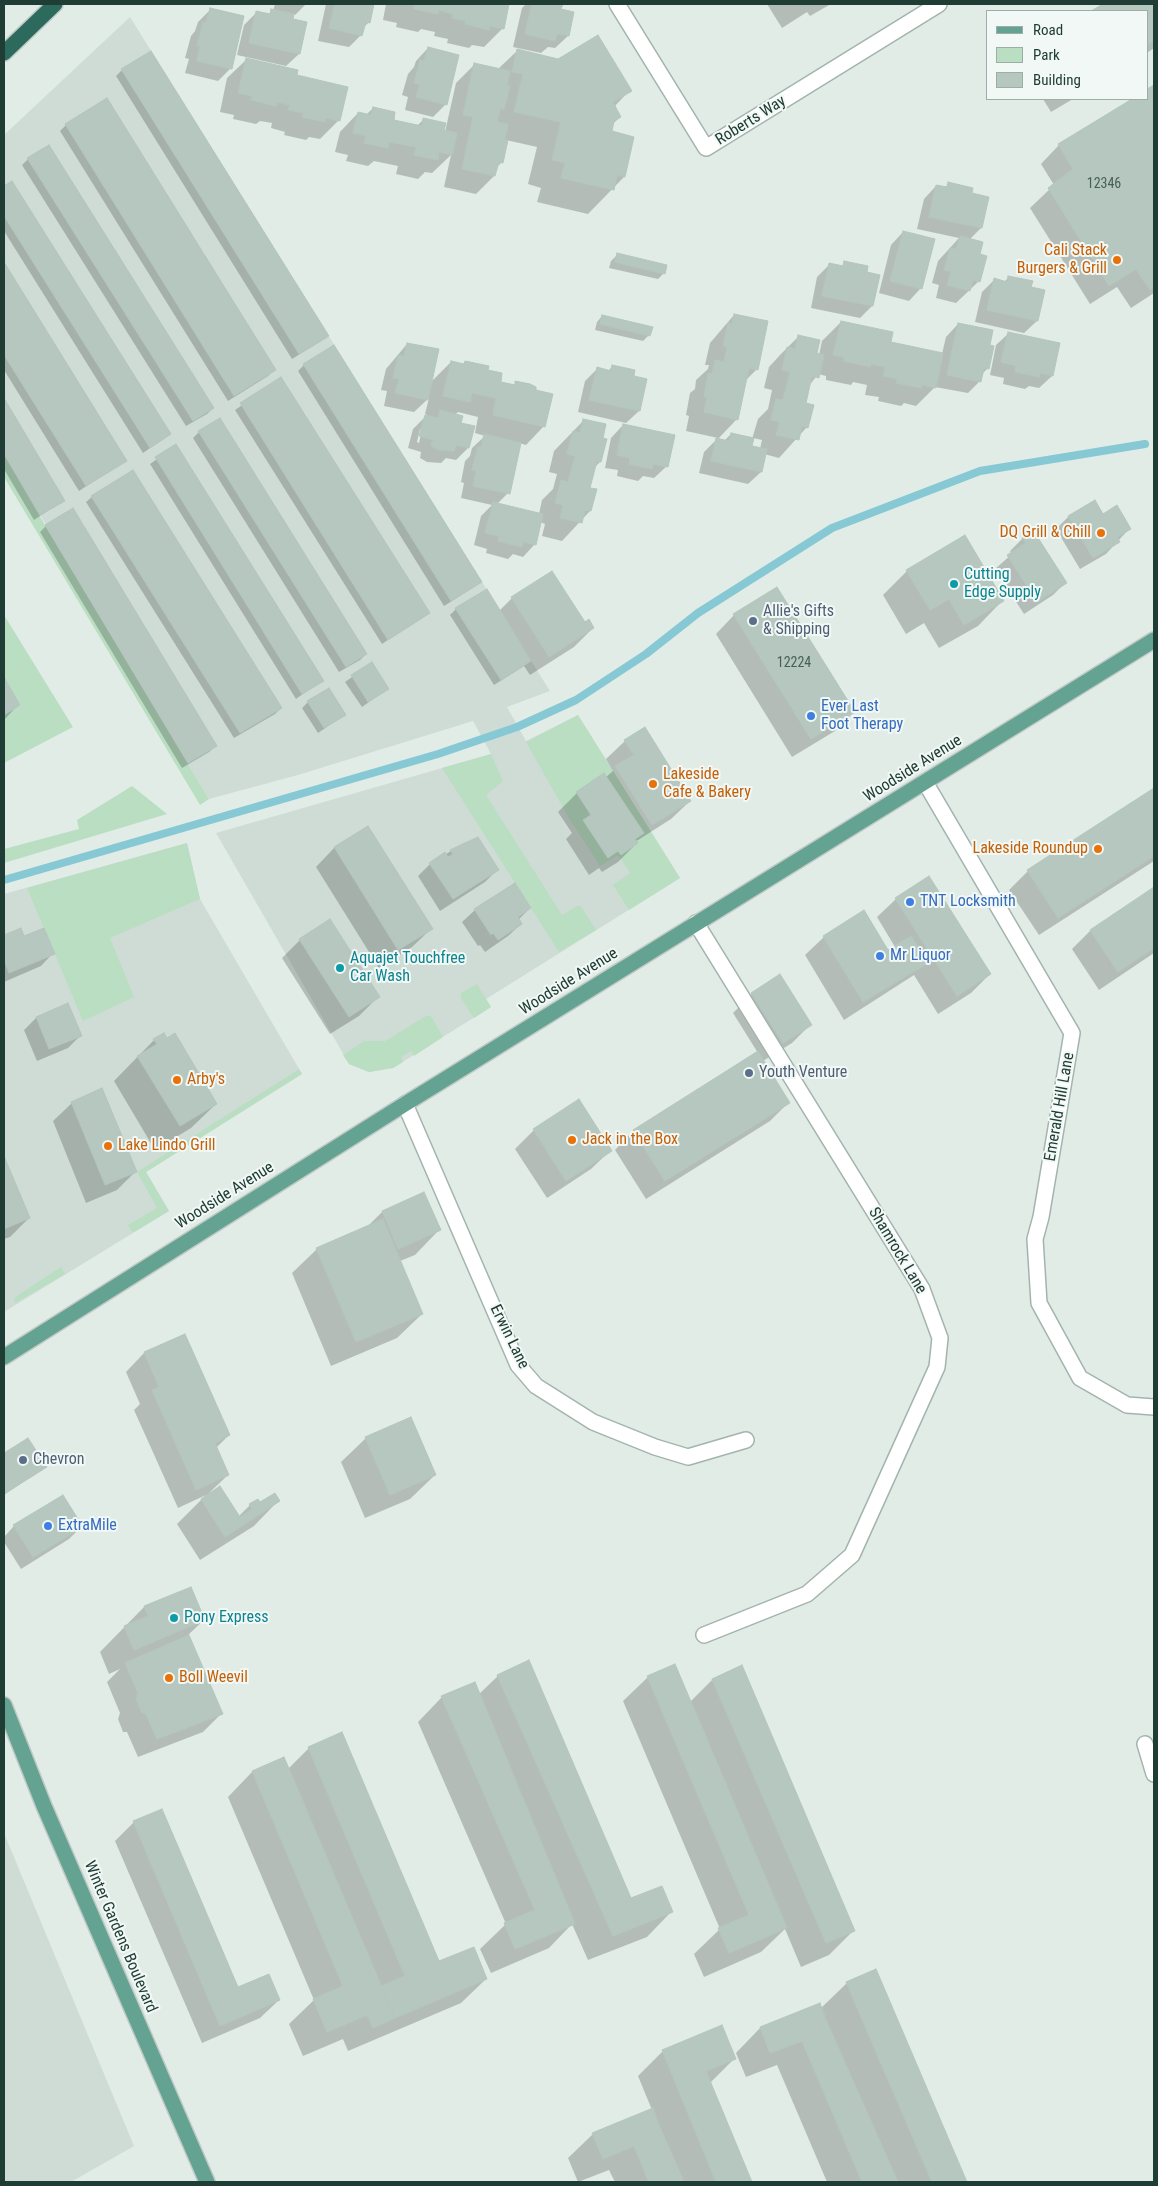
<!DOCTYPE html>
<style>
body{margin:0}
#map{position:relative;width:1158px;height:2186px;overflow:hidden;background:#e1ece7;font-family:"Roboto Condensed",sans-serif}
canvas{display:block}
.frame{position:absolute;inset:0;border:5px solid #203d35;pointer-events:none}
.legend{position:absolute;left:986px;top:10px;width:162px;height:90px;box-sizing:border-box;background:#f1f8f5;border:1px solid #9dada8;margin:0;padding:6px 9px;list-style:none;font-size:15px;color:#203d35}
.legend li{display:flex;align-items:center;gap:10px;height:25px}
.legend b{width:25px;border:1px solid #9dada8}
</style>
<div id="map">
<canvas width="1158" height="2186"></canvas>
<div class="frame"></div>
<ul class="legend">
<li><b style="height:6px;background:#64a392"></b>Road</li>
<li><b style="height:14px;background:#b9dec2"></b>Park</li>
<li><b style="height:14px;background:#b6c7c0"></b>Building</li>
</ul>
</div>
<script>
const c = document.querySelector('canvas').getContext('2d');
c.lineJoin = 'round';
function fill(path, color) { c.fillStyle = color; c.fill(path, 'evenodd'); }
const shape = rows => new Path2D(rows.map(r => 'M' + r).join(''));
function strokePath(path, color, width, dash) { c.strokeStyle = color; c.lineWidth = width; c.lineCap = dash ? 'butt' : 'round'; c.setLineDash(dash || []); c.stroke(path); }
function write(font, color, halo, rows, align = 'center') {
  c.font = font + ' "Roboto Condensed",sans-serif'; c.lineWidth = 4; c.setLineDash([]); c.textBaseline = 'middle'; c.strokeStyle = halo; c.fillStyle = color; for (const [text, x, y, turn = 0] of rows) {
    c.save(); c.translate(x, y); c.rotate((+turn || 0) * Math.PI / 180); c.textAlign = isNaN(turn) ? turn : align; if (halo) c.strokeText(text, 0, 0); c.fillText(text, 0, 0); c.restore();
  }
}
fill(shape([
 [130,17,550,691,507,707,526,741,578,715,680,878,486,999,491,1007,393,1068,369,1072,349,1064,216,833,491,754,473,721,298,775,209,799,4,454,4,135],
 [187,843,200,899,302,1074,146,1172,169,1211,4,1312,4,894],
 [4,1833,134,2146,71,2182,4,2182]
]), '#cfdcd6');
fill(shape([
 [4,454,45,525,209,799,200,805,4,477],
 [4,615,73,727,4,763,4,715,20,705,4,677],
 [578,715,680,878,629,910,613,885,630,873,618,855,600,866,569,818,526,742],
 [491,754,503,781,486,795,562,915,577,906,581,906,596,930,559,952,442,768],
 [132,786,167,814,4,863,4,849,79,829,77,820],
 [187,843,200,899,110,938,134,997,83,1021,27,888],
 [477,984,491,1007,474,1018,461,998,461,993],
 [426,1016,431,1016,443,1037,414,1056,411,1051,401,1057,403,1062,393,1068,369,1072,349,1064,343,1055,364,1041,385,1041],
 [299,1069,302,1074,146,1172,169,1211,134,1232,131,1231,128,1225,157,1208,137,1172],
 [61,1267,65,1274,15,1303,14,1298]
]), '#b9dec2');
fill(shape([
 [275,4,306,4,295,15,293,14,292,20,306,23,299,54,286,66,237,55,244,25,257,12,267,15,273,11],
 [326,4,373,4,369,22,363,28,361,35,349,47,318,41],
 [386,4,508,4,502,29,484,47,472,45,469,48,447,43,448,39,434,36,435,32,421,29,418,32,396,27,397,23,383,20],
 [526,4,561,4,560,10,568,36,555,48,548,47,541,53,513,47,522,8],
 [767,4,831,4,810,16,807,12,782,28],
 [1105,4,1154,4,1154,48,1147,53,1147,11,1093,11],
 [210,10,231,68,218,81,185,73,189,59,185,58,191,36,195,31,198,22],
 [428,48,446,104,433,117,405,110,408,97,402,95,408,74,414,67,416,61],
 [517,51,630,90,614,107,620,117,612,125,610,132,624,177,588,214,537,202,541,188,528,184,537,147,506,140,501,163,496,168,494,176,476,194,444,187,451,155,432,173,425,172,418,179,396,174,398,166,374,161,368,166,346,161,348,155,335,152,340,132,358,113,366,115,373,108,392,121,417,126,424,119,445,132,456,83,475,64,498,69],
 [246,60,295,76,339,120,320,139,309,137,306,140,284,135,285,132,271,128,272,123,260,121,256,124,233,119,234,115,220,112,227,78],
 [122,70,327,336,321,341,292,359,116,76],
 [1154,86,1154,293,1131,308,1117,287,1090,304,1030,208,1054,185,1041,164,1059,145,1134,99,1147,99,1147,91],
 [1043,99,1073,99,1051,112],
 [66,125,274,370,268,376,228,401,60,131],
 [28,159,213,408,207,414,186,426,22,165],
 [11,183,170,434,143,453,4,231,4,187],
 [949,184,971,194,981,228,969,240,978,255,979,281,956,303,936,298,939,285,932,283,938,261,959,238,917,229,924,199,936,186,944,188],
 [903,232,921,288,909,301,879,293,891,245],
 [617,255,664,273,658,279,609,268,611,261],
 [845,263,865,273,872,306,860,318,811,308,817,277,829,265,841,267],
 [4,264,126,460,79,491,4,370],
 [1009,277,1030,288,1043,291,1037,321,1024,333,975,322,982,292,994,280,1004,282],
 [734,315,757,369,746,380,737,419,717,440,724,441,731,434,752,439,758,419,768,409,772,390,764,388,769,367,780,355,799,336,816,354,819,355,822,341,841,322,889,343,942,354,946,337,958,324,988,346,988,368,981,375,980,381,968,393,935,387,916,406,904,403,901,406,878,401,879,397,865,395,867,385,853,382,851,385,826,380,826,376,818,374,809,386,804,404,807,427,779,458,764,454,761,472,748,484,699,473,704,452,718,438,686,431,689,416,686,415,690,393,695,389,696,380,708,369,709,365,705,365,710,343],
 [753,438,762,440,760,449,751,447],
 [602,316,649,335,643,341,595,330,597,322],
 [1009,333,1052,376,1039,388,1029,386,1025,389,1003,384,1004,378,990,375,996,345],
 [407,344,430,383,451,362,463,365,466,362,487,371,499,383,512,386,516,383,544,426,526,445,519,443,508,493,497,504,539,514,542,500,553,489,557,474,549,472,554,451,584,420,601,439,600,462,594,468,589,489,590,511,562,541,542,536,545,524,540,522,535,544,523,557,513,554,508,559,486,553,487,549,474,545,481,516,492,505,461,498,464,483,461,482,465,461,470,456,472,448,485,436,475,433,478,417,458,412,455,415,468,448,456,460,446,458,441,463,427,462,420,458,421,452,408,448,413,429,427,415,425,414,429,398,414,412,384,406,387,391,381,390,386,369],
 [420,429,422,429,419,443,417,442],
 [304,365,480,581,474,587,444,606,298,371],
 [612,367,632,377,639,411,626,423,578,412,585,381,597,369,608,371],
 [281,379,428,613,382,644,235,410],
 [4,401,64,500,34,520,4,469],
 [623,425,667,466,654,478,643,476,638,481,617,476,618,470,605,468,611,438],
 [199,432,366,654,360,660,339,672,193,438],
 [176,446,322,680,296,699,150,464],
 [92,497,281,708,275,714,234,738,86,502],
 [1094,501,1102,515,1130,528,1106,554,1080,569,1056,529,1068,517],
 [46,526,215,746,209,752,182,768,40,532],
 [1023,538,1065,583,1053,595,1024,614,995,569,1012,554,1010,551],
 [907,571,1002,601,978,626,939,648,924,623,906,634,883,595],
 [552,572,584,624,593,628,574,647,530,675,524,666,494,685,450,615,456,609,499,611,512,598],
 [734,615,854,712,835,731,792,757,716,634],
 [372,663,387,689,362,707,345,682],
 [4,680,18,705,4,720],
 [308,702,344,715,318,733,302,708],
 [625,741,690,801,671,819,635,842,637,843,618,862,602,872,599,868,589,875,566,839,572,833,558,812,577,793,604,775,605,778,613,771,606,759],
 [1154,789,1154,861,1039,935,1009,890,1028,871],
 [367,827,431,929,412,947,379,968,316,867,334,848],
 [464,843,498,869,485,882,440,911,418,876,430,864],
 [929,878,990,974,971,993,938,1014,914,975,844,1020,805,955,824,937,887,951,895,947,877,917,896,899],
 [514,884,530,908,518,920,521,924,508,936,485,952,480,945,478,946,462,922,475,910],
 [1154,888,1154,953,1099,990,1072,949,1090,931],
 [20,930,23,938,53,953,41,966,4,982,4,937],
 [300,940,378,997,359,1016,330,1034,282,958],
 [780,976,811,1024,792,1043,763,1061,789,1102,770,1121,646,1199,615,1150,633,1131,758,1053,733,1013,752,994],
 [36,1018,80,1036,68,1048,37,1061,24,1030],
 [154,1040,216,1104,191,1128,155,1150,114,1081],
 [72,1103,135,1172,117,1190,86,1203,53,1121],
 [534,1130,610,1151,591,1169,547,1198,515,1149],
 [4,1159,29,1218,10,1237,4,1239],
 [423,1194,439,1230,415,1255,400,1261,422,1314,397,1338,331,1366,292,1273,317,1249,366,1228,382,1212],
 [184,1335,229,1435,216,1448,228,1475,209,1493,238,1517,250,1505,278,1501,254,1526,200,1560,177,1524,206,1495,178,1508,134,1410,140,1404,126,1372,144,1353],
 [366,1438,435,1475,410,1499,365,1518,341,1462],
 [28,1439,45,1467,4,1495,4,1455],
 [14,1526,81,1527,69,1539,21,1569,4,1542,4,1537],
 [190,1588,204,1620,188,1635,221,1714,203,1732,138,1757,127,1732,123,1732,118,1719,120,1713,107,1682,120,1669,109,1674,100,1652,144,1607],
 [498,1676,631,1900,671,1912,647,1937,588,1960,572,1924,549,1948,491,1973,480,1949,506,1924,418,1722,442,1697,478,1695],
 [648,1677,690,1702,712,1680,854,1930,829,1955,801,1967,785,1929,761,1952,704,1977,694,1954,720,1929,623,1701],
 [309,1748,439,1963,486,1979,461,2003,348,2051,343,2039,303,2056,289,2024,314,2000,228,1797,252,1772,283,1759,288,1769],
 [134,1822,238,1989,279,2000,260,2018,202,2043,115,1841],
 [875,1970,966,2182,827,2182,777,2065,746,2077,736,2053,760,2028,821,2008,847,1983],
 [663,2051,735,2058,710,2083,751,2182,615,2182,609,2170,578,2182,568,2158,593,2134,652,2110,638,2076]
]), '#0003');
strokePath(shape([
 [4,880,438,754,517,727,576,700,646,654,698,613,832,528,980,471,1145,444]
]), '#86c8d3', 8);
const building = shape([
 [335,4,374,4,370,23,366,22,362,36,329,28,335,4],
 [410,4,509,4,504,29,490,26,489,30,465,24,466,21,452,18,453,14,439,10,438,14,414,9,415,5,410,4],
 [532,4,563,4,561,9,574,12,569,36,557,34,555,41,525,34,532,4],
 [1103,4,1154,4,1154,40,1147,45,1147,11,1091,11,1103,4],
 [210,8,244,16,232,69,197,61,200,46,197,46,203,22,206,23,210,8],
 [271,9,294,14,293,19,307,22,300,54,249,43,256,11,270,14,271,9],
 [598,35,632,91,613,102,621,117,614,121,612,131,634,137,625,177,617,175,614,190,561,178,565,163,552,160,561,122,514,112,523,74,512,72,517,49,558,59,598,35],
 [428,47,459,55,447,105,416,97,420,84,414,83,420,60,424,61,428,47],
 [151,51,329,336,299,354,121,69,151,51],
 [246,58,298,70,297,75,348,87,340,121,326,118,325,122,302,117,303,113,288,110,290,105,277,102,276,106,251,100,252,96,238,93,246,58],
 [474,63,510,71,507,85,510,86,504,109,500,109,497,122,508,124,505,139,508,140,503,163,499,162,495,176,462,169,473,117,463,115,474,63],
 [1154,85,1154,287,1150,290,1136,269,1109,286,1048,188,1073,169,1058,144,1132,99,1147,99,1147,89,1154,85],
 [107,98,276,370,234,396,65,124,107,98],
 [373,107,395,112,394,120,422,126,423,118,446,123,444,130,457,133,452,155,439,152,438,160,414,155,416,147,389,142,388,148,364,143,366,136,353,133,358,112,371,115,373,107],
 [49,145,214,408,193,421,27,158,49,145],
 [12,181,171,434,150,448,4,216,4,186,12,181],
 [948,182,973,188,972,193,989,197,982,228,929,217,936,185,947,187,948,182],
 [903,231,935,239,922,289,890,281,903,231],
 [960,236,983,242,980,254,987,256,980,282,973,280,970,291,947,285,951,272,944,270,950,248,956,249,960,236],
 [617,253,667,265,665,274,615,262,617,253],
 [844,261,868,266,867,272,880,275,873,306,822,296,829,263,843,266,844,261],
 [4,262,127,461,86,486,4,355,4,262],
 [1008,276,1033,281,1031,287,1045,290,1038,321,987,310,994,278,1007,282,1008,276],
 [734,314,768,321,758,370,749,368,738,420,704,412,707,397,704,397,708,373,712,374,715,360,724,362,727,347,723,346,728,323,732,324,734,314],
 [602,315,653,327,650,336,600,324,602,315],
 [841,321,893,332,891,342,943,353,936,388,922,385,921,388,896,383,897,379,883,376,885,367,871,364,870,367,844,361,844,357,833,355,841,321],
 [958,323,993,330,990,345,994,346,989,369,984,368,981,382,947,375,958,323],
 [1008,332,1060,343,1053,376,1040,373,1039,377,1015,372,1016,366,1001,362,1008,332],
 [798,335,820,340,817,353,824,355,819,378,812,376,806,403,814,405,808,428,802,426,799,440,776,435,780,422,771,420,776,399,783,400,790,372,782,370,787,347,795,349,798,335],
 [407,343,439,349,428,400,395,393,399,379,393,378,398,355,404,356,407,343],
 [334,345,482,582,451,601,303,364,334,345],
 [451,361,464,364,465,361,489,366,488,370,502,373,501,382,515,385,515,381,530,384,536,387,536,390,553,394,545,427,493,415,496,398,472,393,470,402,443,396,451,361],
 [612,365,635,370,634,376,647,379,640,411,589,400,597,367,611,371,612,365],
 [281,377,430,613,388,640,240,403,281,377],
 [4,398,65,501,40,515,4,454,4,398],
 [440,410,463,416,461,423,475,426,469,448,456,445,454,451,439,450,431,446,433,440,419,436,425,415,438,418,440,410],
 [220,418,367,654,346,667,198,431,220,418],
 [583,419,606,424,603,438,607,439,601,462,597,461,590,488,597,489,591,511,585,510,582,523,560,518,563,505,555,503,561,480,568,482,575,456,567,454,573,431,580,433,583,419],
 [623,424,675,435,668,467,653,464,652,469,629,464,630,458,617,455,623,424],
 [731,433,754,438,752,446,767,449,762,472,711,461,716,438,729,441,731,433],
 [484,434,521,443,510,494,473,486,476,471,472,470,478,447,481,447,484,434],
 [176,444,324,681,302,694,155,457,176,444],
 [133,470,282,708,240,733,91,496,133,470],
 [1095,500,1103,514,1117,505,1131,529,1117,537,1120,542,1093,558,1068,516,1095,500],
 [493,502,543,514,536,545,523,542,522,547,498,541,499,536,485,533,493,502],
 [73,508,217,746,188,763,45,525,73,508],
 [1033,530,1067,583,1037,602,1007,555,1026,543,1022,538,1033,530],
 [965,535,1004,601,964,625,949,599,930,610,906,570,965,535],
 [552,571,585,622,589,619,594,628,549,657,511,597,552,571],
 [777,587,855,712,811,739,733,614,777,587],
 [487,589,531,661,501,680,455,608,487,589],
 [372,662,389,689,368,702,351,675,372,662],
 [4,677,20,705,4,715,4,677],
 [329,688,346,715,324,728,307,701,329,688],
 [645,727,691,801,652,825,615,766,634,755,624,740,645,727],
 [604,773,644,833,635,839,638,843,621,855,618,851,608,858,583,820,591,815,576,792,604,773],
 [1154,788,1154,856,1058,918,1027,870,1154,788],
 [368,826,433,929,398,950,334,847,368,826],
 [478,837,499,870,453,899,429,863,445,852,448,857,453,854,450,850,478,837],
 [929,876,991,974,957,996,895,898,929,876],
 [515,883,531,908,518,917,522,924,498,940,493,933,491,935,474,909,515,883],
 [1154,887,1154,948,1118,972,1090,930,1154,887],
 [864,910,888,950,911,936,928,963,863,1002,823,936,864,910],
 [330,919,380,997,349,1017,299,939,330,919],
 [21,928,24,936,44,928,55,954,9,973,4,960,4,935,21,928],
 [780,974,812,1025,783,1043,751,993,780,974],
 [68,1003,82,1036,49,1049,36,1017,68,1003],
 [164,1033,167,1038,175,1033,217,1104,180,1126,137,1056,157,1044,153,1039,164,1033],
 [758,1051,790,1103,665,1181,633,1130,758,1051],
 [102,1088,137,1172,105,1185,71,1102,102,1088],
 [579,1099,612,1151,566,1181,533,1129,579,1099],
 [4,1156,30,1218,4,1229,4,1156],
 [424,1192,441,1230,398,1249,382,1211,424,1192],
 [383,1219,423,1314,356,1342,316,1248,383,1219],
 [185,1334,230,1435,215,1443,229,1475,196,1490,152,1390,159,1387,144,1352,185,1334],
 [411,1417,436,1475,390,1495,365,1437,411,1417],
 [28,1438,47,1467,4,1494,4,1453,28,1438],
 [220,1486,240,1517,252,1509,249,1504,258,1499,260,1502,275,1493,280,1501,225,1537,201,1499,220,1486],
 [63,1495,83,1527,33,1557,13,1525,63,1495],
 [191,1587,205,1620,134,1650,124,1626,148,1616,144,1606,191,1587],
 [189,1635,223,1714,157,1739,146,1714,142,1713,136,1699,138,1693,125,1663,189,1635],
 [529,1660,631,1898,662,1886,673,1912,613,1936,497,1675,529,1660],
 [675,1664,787,1928,729,1953,718,1928,749,1915,647,1676,675,1664],
 [742,1665,855,1931,826,1943,712,1679,742,1665],
 [475,1682,575,1924,515,1949,504,1923,535,1910,441,1696,475,1682],
 [342,1732,439,1961,474,1947,487,1979,395,2018,381,1986,405,1976,308,1747,342,1732],
 [284,1757,395,2018,373,2028,367,2015,327,2032,313,1999,343,1986,252,1771,284,1757],
 [162,1809,238,1987,269,1974,280,2000,220,2026,133,1821,162,1809],
 [876,1969,967,2182,932,2182,846,1982,876,1969],
 [820,2003,826,2020,898,2182,862,2182,802,2041,770,2053,760,2027,820,2003],
 [722,2025,736,2059,706,2071,752,2182,716,2182,662,2050,722,2025],
 [653,2108,659,2125,684,2182,649,2182,634,2146,603,2159,592,2133,653,2108]
]);
fill(building, '#b6c7c0');
strokePath(building, '#b3c6be', 1);
const minor = shape([
 [617,4,706,148,939,4],
 [925,782,1072,1033,1041,1217,1035,1239,1039,1303,1080,1378,1127,1405,1154,1407],
 [696,923,922,1289,940,1338,937,1367,852,1555,807,1594,704,1635],
 [405,1104,518,1365,536,1386,593,1422,655,1447,688,1457,746,1440],
 [1145,1744,1154,1774]
]);
const major = shape([
 [4,1357,405,1104,1154,640],
 [4,1705,44,1806,207,2182]
]);
const highway = shape([
 [4,53,55,4]
]);
strokePath(minor, '#a3b4ae', 18);
strokePath(major, '#c1c9c6', 18);
strokePath(highway, '#c1c9c6', 18);
strokePath(minor, '#fff', 15);
strokePath(major, '#64a392', 15);
strokePath(highway, '#2b6a5c', 15);
for (const [x, y, r, color] of [
 [1117,260,5,"#e8710a"],
 [1101,533,5,"#e8710a"],
 [954,584,5,"#0f9aa8"],
 [753,621,5,"#5c6f8a"],
 [811,716,5,"#3f7fe0"],
 [653,784,5,"#e8710a"],
 [1098,849,5,"#e8710a"],
 [910,902,5,"#3f7fe0"],
 [880,956,5,"#3f7fe0"],
 [340,968,5,"#0f9aa8"],
 [749,1073,5,"#5c6f8a"],
 [177,1080,5,"#e8710a"],
 [572,1140,5,"#e8710a"],
 [108,1146,5,"#e8710a"],
 [23,1460,5,"#5c6f8a"],
 [48,1526,5,"#3f7fe0"],
 [174,1618,5,"#0f9aa8"],
 [169,1678,5,"#e8710a"]
]) { const dot = new Path2D(); dot.arc(x, y, r, 0, 2 * Math.PI); c.fillStyle = color; c.fill(dot); strokePath(dot, '#f1f8f5', 2); }
write('14px', '#466058', null, [
 ["12346",1104,184],
 ["12224",794,663]
]);
write('16px', '#203d35', '#f1f8f5', [
 ["Roberts Way",751,121,-32],
 ["Woodside Avenue",913,769,-32],
 ["Woodside Avenue",569,982,-32],
 ["Emerald Hill Lane",1060,1107,-80],
 ["Woodside Avenue",225,1196,-32],
 ["Shamrock Lane",897,1251,59],
 ["Erwin Lane",509,1337,64],
 ["Winter Gardens Boulevard",120,1937,67]
]);
write('16px', '#c56008', '#f1f8f5', [
 ["Cali Stack",1107,251,"right"],
 ["Burgers & Grill",1107,269,"right"],
 ["DQ Grill & Chill",1091,533,"right"],
 ["Lakeside",663,775],
 ["Cafe & Bakery",663,793],
 ["Lakeside Roundup",1088,849,"right"],
 ["Arby's",187,1080],
 ["Jack in the Box",582,1140],
 ["Lake Lindo Grill",118,1146],
 ["Boll Weevil",179,1678]
], 'left');
write('16px', '#0d838f', '#f1f8f5', [
 ["Cutting",964,575],
 ["Edge Supply",964,593],
 ["Aquajet Touchfree",350,959],
 ["Car Wash",350,977],
 ["Pony Express",184,1618]
], 'left');
write('16px', '#4e5e75', '#f1f8f5', [
 ["Allie's Gifts",763,612],
 ["& Shipping",763,630],
 ["Youth Venture",759,1073],
 ["Chevron",33,1460]
], 'left');
write('16px', '#366cbe', '#f1f8f5', [
 ["Ever Last",821,707],
 ["Foot Therapy",821,725],
 ["TNT Locksmith",920,902],
 ["Mr Liquor",890,956],
 ["ExtraMile",58,1526]
], 'left');
</script>
